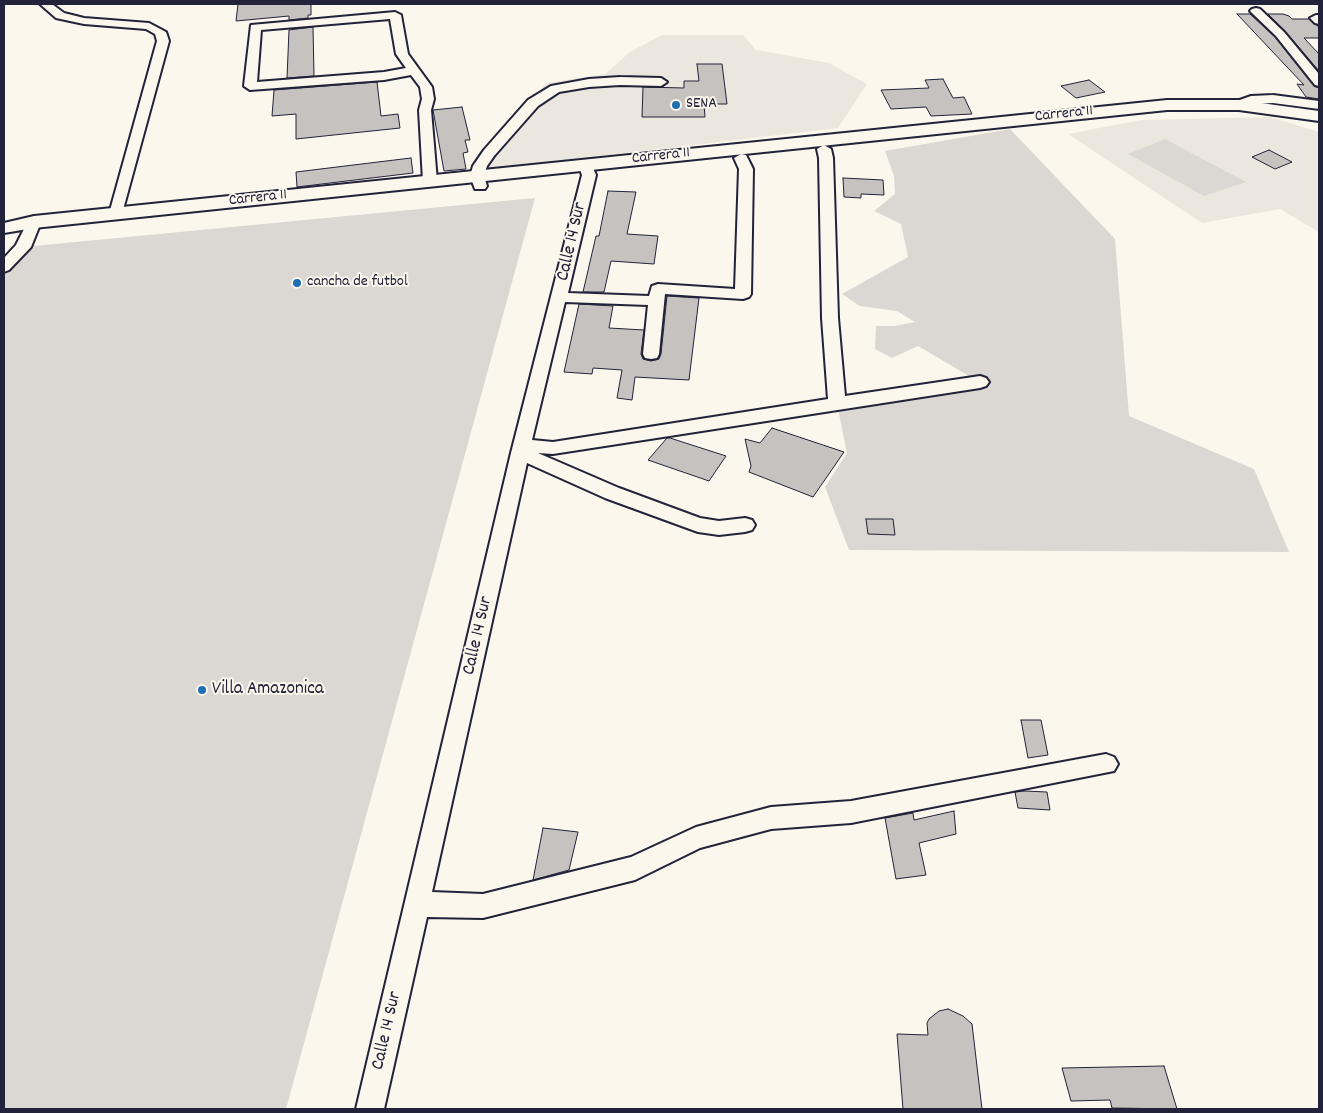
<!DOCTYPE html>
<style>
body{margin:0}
#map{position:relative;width:1323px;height:1113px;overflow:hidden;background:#fbf7ec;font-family:Dekko,sans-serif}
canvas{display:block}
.frame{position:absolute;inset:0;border:5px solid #22223b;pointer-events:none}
</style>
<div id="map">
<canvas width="1323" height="1113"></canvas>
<div class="frame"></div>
</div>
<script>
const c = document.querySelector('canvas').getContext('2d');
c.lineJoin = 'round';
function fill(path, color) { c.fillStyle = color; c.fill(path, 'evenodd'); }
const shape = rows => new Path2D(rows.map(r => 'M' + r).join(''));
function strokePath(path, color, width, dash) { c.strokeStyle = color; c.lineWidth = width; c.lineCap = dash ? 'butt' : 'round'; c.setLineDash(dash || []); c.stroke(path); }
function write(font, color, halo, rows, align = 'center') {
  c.font = font + ' Dekko,sans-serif'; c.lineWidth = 4; c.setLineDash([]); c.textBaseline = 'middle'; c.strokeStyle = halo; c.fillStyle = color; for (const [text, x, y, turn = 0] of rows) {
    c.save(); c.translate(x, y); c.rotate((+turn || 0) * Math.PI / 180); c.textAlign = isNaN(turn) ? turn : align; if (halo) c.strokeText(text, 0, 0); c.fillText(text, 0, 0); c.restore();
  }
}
fill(shape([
 [662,35,743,35,756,50,829,63,867,84,838,128,473,171,546,83,605,74,630,52],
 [1270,117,1319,132,1319,232,1280,209,1202,223,1068,134,1141,120]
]), '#ebe7df');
fill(shape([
 [1010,129,1115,239,1129,416,1254,469,1289,552,849,550,825,487,847,453,837,404,979,382,918,346,892,358,875,349,876,326,895,326,915,322,897,311,860,306,842,294,908,257,901,224,874,211,895,194,894,176,885,151],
 [1165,139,1246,182,1204,196,1128,154],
 [535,198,286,1109,4,1109,4,271,23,247]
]), '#dbd8d3');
const building = shape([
 [238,4,311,4,311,15,308,15,308,18,289,20,289,16,236,21,238,4],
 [1237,14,1250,14,1275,37,1314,86,1319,88,1319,99,1306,97,1297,84,1304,85,1237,14],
 [1268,14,1283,14,1289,16,1292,19,1309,19,1317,25,1319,28,1319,38,1304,38,1319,54,1319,71,1285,31,1268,14],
 [313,27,314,76,287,78,289,30,313,27],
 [697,64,722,64,727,104,704,104,705,117,642,117,643,87,684,88,684,81,699,81,697,64],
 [943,79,953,98,964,97,972,114,931,116,926,107,891,109,881,90,929,88,925,80,943,79],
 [1089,80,1105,92,1076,98,1061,86,1089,80],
 [377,82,381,116,398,114,400,128,296,139,296,114,272,116,274,90,377,82],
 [462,107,470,140,465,140,468,152,463,153,466,169,444,171,433,110,462,107],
 [1269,150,1292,162,1275,169,1252,157,1269,150],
 [411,158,413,173,297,187,296,172,411,158],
 [843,178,883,180,884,195,861,194,861,198,844,197,843,178],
 [608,191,636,192,627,234,658,236,654,264,611,261,604,292,583,292,596,236,599,236,608,191],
 [667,296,699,298,689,380,635,377,632,400,617,398,622,370,593,368,592,374,564,372,579,304,613,306,609,328,644,330,641,354,643,359,651,361,659,359,661,354,667,296],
 [772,428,844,452,813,497,749,472,751,466,745,439,760,443,772,428],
 [667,438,670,438,726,456,709,481,648,460,667,438],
 [866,519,893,519,895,535,868,534,866,519],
 [1021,720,1041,720,1048,755,1028,758,1021,720],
 [1024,791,1047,792,1050,810,1018,808,1015,792,1024,791],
 [954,811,956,834,919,843,926,875,896,879,885,818,913,813,914,820,954,811],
 [543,828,578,832,569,870,533,880,543,828],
 [948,1009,963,1016,972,1024,982,1109,903,1109,897,1034,928,1035,927,1023,929,1019,939,1011,948,1009],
 [1164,1066,1177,1109,1112,1108,1110,1100,1071,1101,1062,1068,1164,1066]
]);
fill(building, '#c6c2c0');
strokePath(building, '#22223b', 1);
const minor = shape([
 [40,4,52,4,64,13,84,18,149,23,166,32,169,41,121,217,111,217,109,214,157,41,155,34,146,29,84,24,56,18,40,4],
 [1256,8,1260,9,1284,32,1319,74,1319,86,1315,85,1276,36,1252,13,1250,11,1252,9,1256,8],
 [395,12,401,15,408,54,432,87,434,99,431,110,437,181,430,185,423,181,419,110,422,99,420,87,411,75,384,80,250,90,244,86,251,25,395,12],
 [390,19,396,54,406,68,384,72,257,82,261,30,390,19],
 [1316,15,1319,15,1319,24,1315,23,1310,18,1316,15],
 [620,77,661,78,667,82,661,86,620,85,589,87,559,92,538,106,494,156,487,166,484,176,487,186,485,189,475,189,470,176,473,166,484,150,528,100,551,86,589,79,620,77],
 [1273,95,1319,101,1319,109,1273,103,1253,104,1239,109,1233,105,1234,102,1251,96,1273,95],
 [824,145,831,149,833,158,838,318,845,396,980,376,986,378,989,382,986,386,980,388,553,454,538,453,619,488,700,518,719,521,745,518,752,520,755,525,752,530,745,532,719,535,698,532,605,498,527,463,432,892,483,894,631,857,696,827,771,807,851,801,1106,754,1114,757,1118,764,1114,771,851,823,771,829,700,848,635,880,483,918,427,917,384,1109,356,1109,511,453,582,175,578,164,580,161,590,161,596,175,568,293,649,296,652,286,658,284,735,289,739,169,734,158,741,154,746,155,753,169,751,294,749,297,743,299,665,294,659,354,657,358,651,359,645,358,643,354,648,305,565,302,532,440,553,442,828,399,822,318,819,158,817,149,824,145],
 [34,218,39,219,41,222,31,247,9,270,4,272,4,258,16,245,29,219,34,218]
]);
const major = shape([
 [1167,100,1239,100,1319,111,1319,121,1239,110,1167,110,34,228,4,233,4,223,34,216,1167,100]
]);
strokePath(minor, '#22223b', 4);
strokePath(major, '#22223b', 4);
fill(minor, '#fbf7ec');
fill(major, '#fbf7ec');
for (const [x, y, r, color] of [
 [676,105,5,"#1f6fb2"],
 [297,283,5,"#1f6fb2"],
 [202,690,5,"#1f6fb2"]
]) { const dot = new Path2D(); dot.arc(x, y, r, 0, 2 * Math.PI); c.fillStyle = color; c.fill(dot); strokePath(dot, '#fbf7ec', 2); }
write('16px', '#22223b', '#fbf7ec', [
 ["SENA",686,105],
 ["cancha de futbol",307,283]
], 'left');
write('16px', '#22223b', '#fbf7ec', [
 ["Carrera 11",1064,115,-6],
 ["Carrera 11",661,157,-6],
 ["Carrera 11",258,199,-6]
]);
write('19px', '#22223b', '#fbf7ec', [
 ["Calle 14 Sur",573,242,-77],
 ["Calle 14 Sur",479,636,-77],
 ["Calle 14 Sur",388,1031,-77]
]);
write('19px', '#22223b', '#fbf7ec', [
 ["Villa Amazonica",212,690]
], 'left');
</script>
